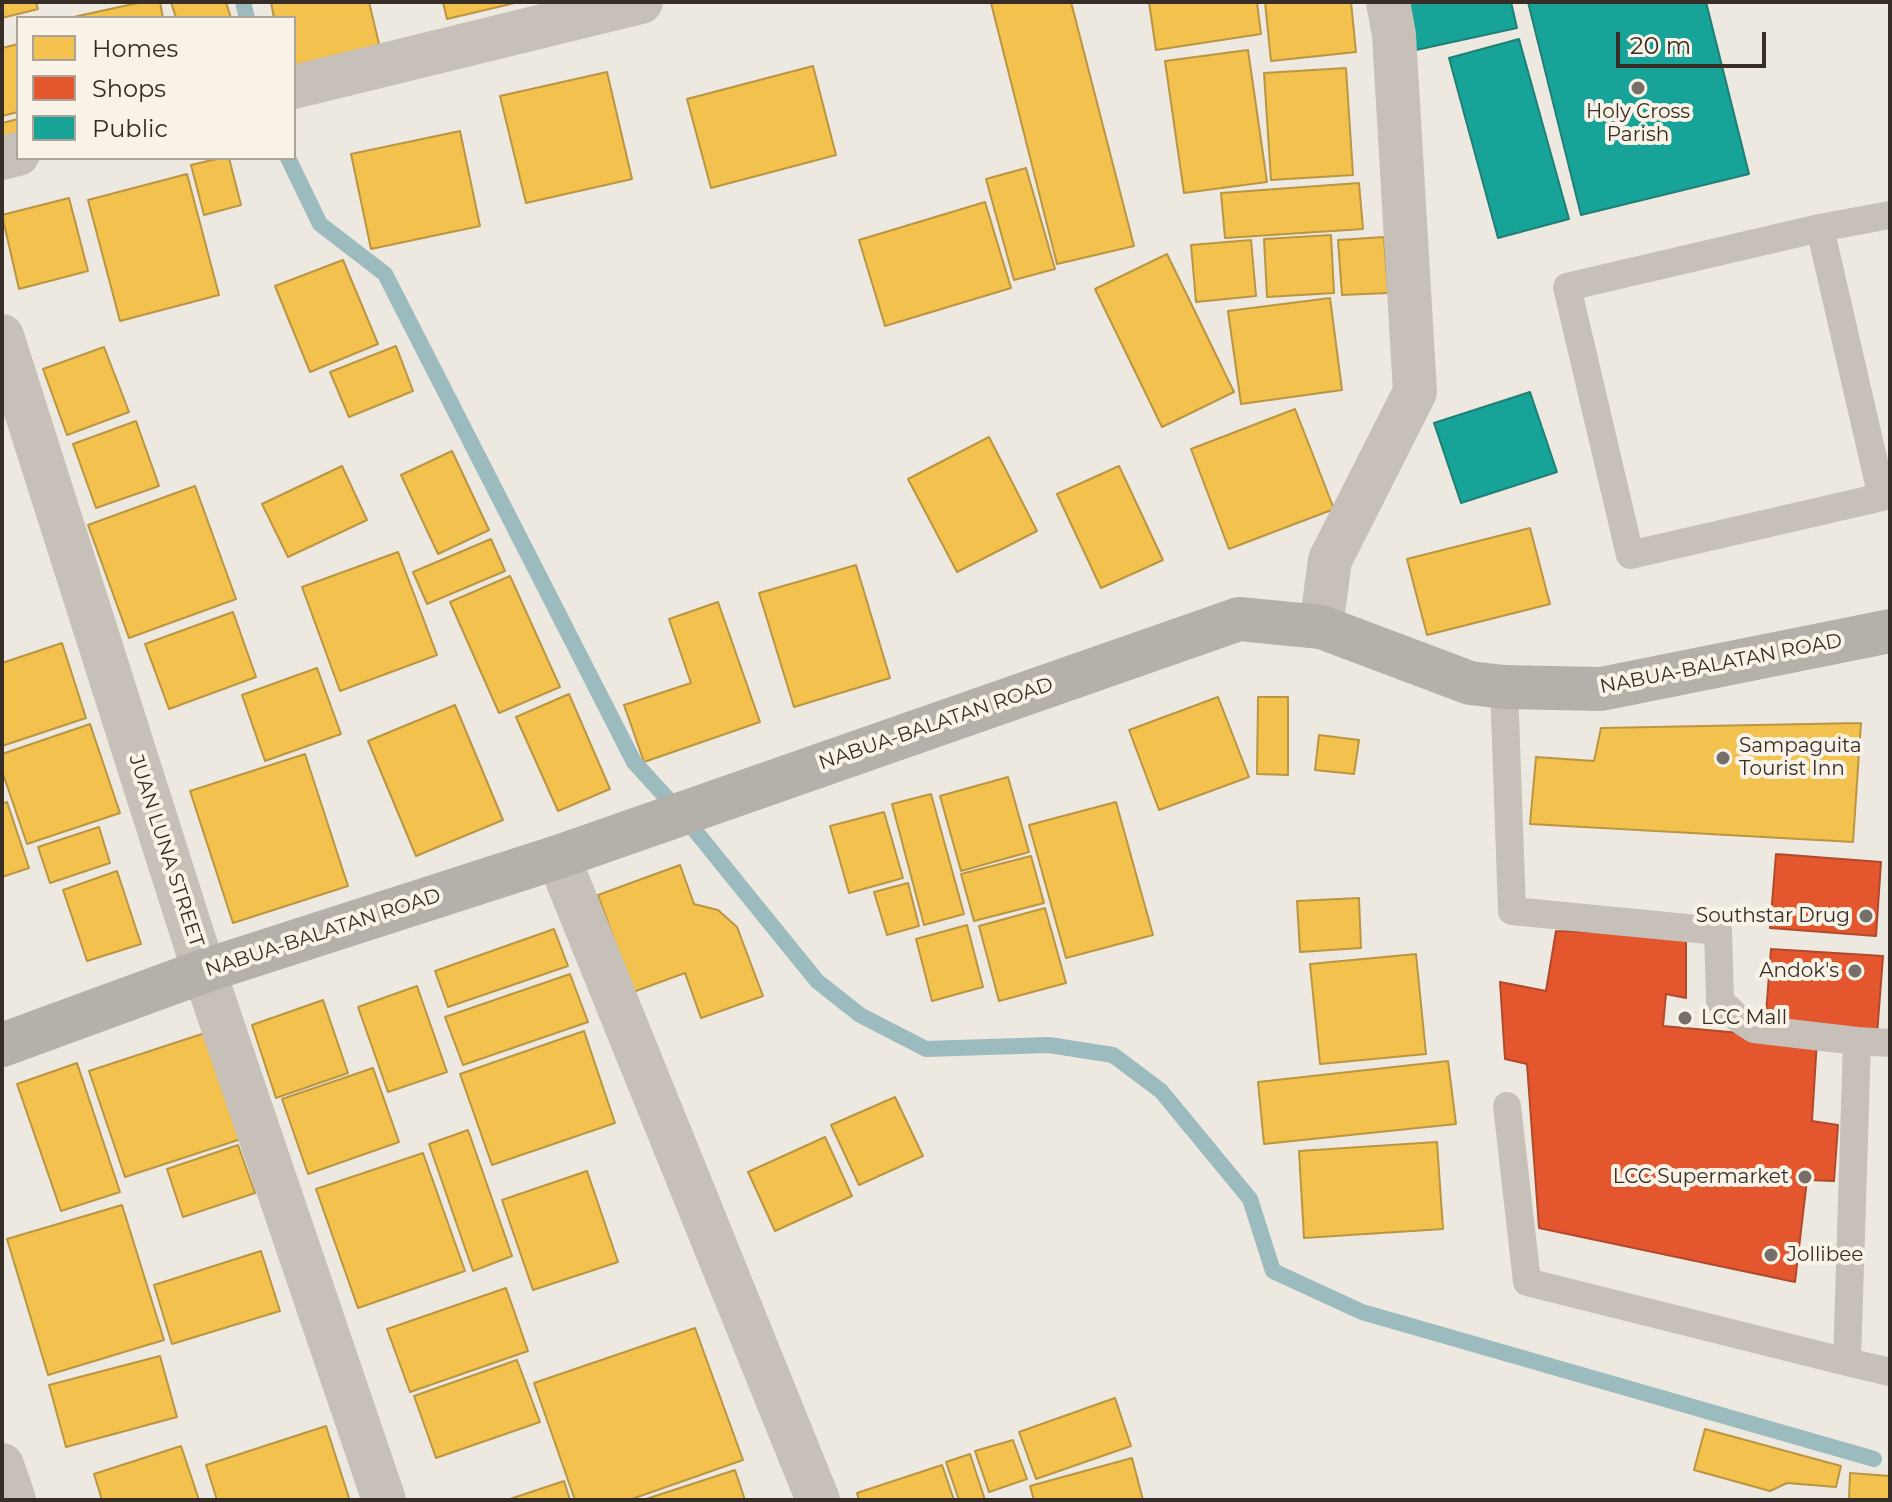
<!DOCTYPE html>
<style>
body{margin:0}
#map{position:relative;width:1892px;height:1502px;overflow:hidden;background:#ede8e0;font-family:Montserrat,sans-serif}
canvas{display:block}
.frame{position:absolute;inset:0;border:4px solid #362d27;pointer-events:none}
.legend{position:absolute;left:16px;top:16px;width:280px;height:144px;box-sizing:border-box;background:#f9f3e7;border:2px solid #aba49a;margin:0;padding:10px 14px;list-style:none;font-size:24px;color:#362d27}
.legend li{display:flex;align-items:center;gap:16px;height:40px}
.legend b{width:40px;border:2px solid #aba49a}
.scale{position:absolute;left:1616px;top:32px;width:150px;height:36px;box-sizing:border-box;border:4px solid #362d27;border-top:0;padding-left:10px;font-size:24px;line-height:28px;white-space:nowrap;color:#362d27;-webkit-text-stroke:6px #f9f3e7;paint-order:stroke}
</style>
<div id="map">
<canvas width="1892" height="1502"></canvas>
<div class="frame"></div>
<ul class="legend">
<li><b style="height:22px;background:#f2c14e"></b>Homes</li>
<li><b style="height:22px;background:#e4572e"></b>Shops</li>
<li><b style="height:22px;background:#17a398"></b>Public</li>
</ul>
<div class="scale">20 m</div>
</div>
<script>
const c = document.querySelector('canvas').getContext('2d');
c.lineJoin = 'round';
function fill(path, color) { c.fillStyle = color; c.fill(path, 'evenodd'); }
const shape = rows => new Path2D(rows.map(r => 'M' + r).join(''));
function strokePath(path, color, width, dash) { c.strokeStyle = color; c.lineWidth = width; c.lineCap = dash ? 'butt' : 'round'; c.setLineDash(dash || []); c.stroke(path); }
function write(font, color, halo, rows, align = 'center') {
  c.font = font + ' Montserrat,sans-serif'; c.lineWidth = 8; c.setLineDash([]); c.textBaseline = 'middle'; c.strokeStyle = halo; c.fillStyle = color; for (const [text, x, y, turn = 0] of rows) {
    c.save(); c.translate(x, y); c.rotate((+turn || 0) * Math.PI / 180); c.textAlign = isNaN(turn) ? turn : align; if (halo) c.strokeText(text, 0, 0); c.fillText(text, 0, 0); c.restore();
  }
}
const homes = shape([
 [2,2,36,2,38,9,2,18,2,2],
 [142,2,160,2,163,18,69,18,142,2],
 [171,2,226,2,231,18,176,18,171,2],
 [271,2,369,2,380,48,294,68,294,18,274,18,271,2],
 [443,2,519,2,447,19,443,2],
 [1071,2,1134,246,1057,264,991,3,1071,2],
 [1149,2,1257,2,1261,34,1156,50,1149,2],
 [1265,2,1351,2,1356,52,1271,61,1265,2],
 [18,44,18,112,2,116,2,48,18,44],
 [1248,50,1267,182,1184,193,1165,61,1248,50],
 [813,66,836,155,711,188,687,99,813,66],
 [1346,68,1353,175,1271,180,1264,73,1346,68],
 [607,72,632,179,526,203,500,96,607,72],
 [18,119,18,151,2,156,2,123,18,119],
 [460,131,480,226,371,249,351,154,460,131],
 [221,158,229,158,241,205,204,215,191,165,221,158],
 [1026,168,1055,269,1014,280,986,179,1026,168],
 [187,174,219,295,120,321,88,200,187,174],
 [1359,183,1363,229,1225,238,1221,193,1359,183],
 [69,198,88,271,19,289,2,215,69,198],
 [985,202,1011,288,885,326,859,240,985,202],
 [1331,235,1334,293,1267,297,1264,239,1331,235],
 [1384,237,1388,293,1342,295,1338,240,1384,237],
 [1251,240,1256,296,1196,302,1191,245,1251,240],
 [1167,254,1234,392,1162,427,1095,289,1167,254],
 [343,260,378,344,310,372,275,286,343,260],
 [1330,298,1342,390,1241,404,1228,311,1330,298],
 [396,346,413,391,349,417,330,372,396,346],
 [104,347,129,412,67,435,43,369,104,347],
 [1295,409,1334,509,1229,549,1191,449,1295,409],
 [136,421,159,486,96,508,73,444,136,421],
 [989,437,1037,531,957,572,908,479,989,437],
 [452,451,489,530,438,554,401,475,452,451],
 [342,466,367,520,288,557,262,504,342,466],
 [1119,466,1163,560,1101,588,1057,494,1119,466],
 [195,486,236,599,129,638,88,525,195,486],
 [1530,528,1550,604,1427,635,1407,559,1530,528],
 [491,539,505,571,427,604,413,572,491,539],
 [398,552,437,655,340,691,302,587,398,552],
 [856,565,890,678,794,707,759,593,856,565],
 [510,576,560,687,499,713,450,602,510,576],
 [718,602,760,722,644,762,624,705,691,683,669,619,718,602],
 [233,612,256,677,169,709,145,644,233,612],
 [62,643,86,718,2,746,2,663,62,643],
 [317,668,341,734,265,761,242,695,317,668],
 [569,694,610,789,558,811,516,717,569,694],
 [1218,697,1249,777,1159,810,1129,730,1218,697],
 [1258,697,1288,697,1288,775,1257,774,1258,697],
 [455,705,503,820,416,856,368,741,455,705],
 [1861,723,1853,842,1530,824,1536,757,1594,761,1601,728,1861,723],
 [90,724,120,813,27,844,2,771,2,754,90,724],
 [1319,735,1359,740,1354,774,1315,770,1319,735],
 [305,754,348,886,233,923,190,791,305,754],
 [1008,777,1029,852,961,871,940,796,1008,777],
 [931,794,964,914,924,925,892,804,931,794],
 [7,802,29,868,2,877,2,804,7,802],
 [1116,802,1153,935,1066,958,1029,825,1116,802],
 [884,812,903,878,849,893,830,826,884,812],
 [99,827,110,863,50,883,38,847,99,827],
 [1031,856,1044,903,974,921,961,874,1031,856],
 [680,865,694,904,718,910,737,927,763,996,701,1018,685,973,633,992,598,895,680,865],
 [117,871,141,944,87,961,63,890,117,871],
 [908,883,919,926,887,935,874,892,908,883],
 [1359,898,1361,948,1300,952,1297,901,1359,898],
 [1045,908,1066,983,999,1001,979,926,1045,908],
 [967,925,983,987,932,1001,916,939,967,925],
 [554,929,568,966,448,1007,435,971,554,929],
 [1416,954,1426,1054,1320,1064,1310,964,1416,954],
 [570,974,588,1022,463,1065,445,1017,570,974],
 [417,986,447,1072,388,1092,358,1007,417,986],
 [323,1000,348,1073,276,1098,252,1025,323,1000],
 [584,1031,615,1123,492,1165,460,1074,584,1031],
 [208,1032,244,1138,125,1177,89,1071,208,1032],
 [1448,1061,1456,1124,1264,1144,1258,1082,1448,1061],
 [77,1063,120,1192,61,1211,17,1084,77,1063],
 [373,1068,399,1142,308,1174,282,1099,373,1068],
 [895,1097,923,1156,859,1185,831,1125,895,1097],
 [468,1130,512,1256,473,1271,429,1144,468,1130],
 [825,1137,852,1196,775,1231,748,1172,825,1137],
 [1437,1142,1443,1229,1304,1238,1299,1151,1437,1142],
 [238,1145,255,1193,183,1217,167,1169,238,1145],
 [423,1153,465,1271,358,1308,316,1189,423,1153],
 [587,1171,618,1262,533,1290,502,1200,587,1171],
 [122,1205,164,1340,48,1375,7,1239,122,1205],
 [261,1251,280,1311,172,1344,154,1285,261,1251],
 [506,1288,528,1351,410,1392,387,1329,506,1288],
 [695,1328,743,1460,629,1500,575,1500,534,1383,695,1328],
 [160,1356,177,1417,66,1447,49,1385,160,1356],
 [517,1360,540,1422,436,1458,414,1396,517,1360],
 [1115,1398,1131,1446,1036,1479,1019,1432,1115,1398],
 [326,1426,349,1498,342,1500,217,1500,206,1465,326,1426],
 [1705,1429,1841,1466,1836,1487,1787,1483,1770,1491,1694,1470,1705,1429],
 [1013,1440,1027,1479,989,1492,975,1451,1013,1440],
 [181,1446,199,1500,102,1500,94,1474,181,1446],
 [970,1454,985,1500,959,1500,946,1462,970,1454],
 [1132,1458,1143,1500,1034,1500,1030,1486,1132,1458],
 [942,1465,954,1500,859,1500,857,1493,942,1465],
 [735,1470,745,1500,643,1500,735,1470],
 [1850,1473,1890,1476,1890,1500,1849,1500,1850,1473],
 [564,1481,570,1500,507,1500,564,1481]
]);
fill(homes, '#f2c14e');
strokePath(homes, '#ba9542', 2);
const shops = shape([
 [1776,854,1881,862,1876,936,1770,928,1776,854],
 [1556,931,1686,934,1686,998,1666,994,1663,1026,1817,1040,1812,1121,1838,1125,1834,1181,1807,1180,1795,1282,1539,1228,1527,1064,1505,1059,1500,982,1546,991,1556,931],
 [1771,949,1883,956,1877,1035,1765,1027,1771,949]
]);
fill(shops, '#e4572e');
strokePath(shops, '#b04a2c', 2);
const public = shape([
 [1404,2,1511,2,1517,28,1416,50,1404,2],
 [1528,2,1706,2,1749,174,1581,215,1528,2],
 [1519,39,1569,219,1498,238,1449,58,1519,39],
 [1530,392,1557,472,1461,503,1434,423,1530,392]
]);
fill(public, '#17a398');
strokePath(public, '#208076', 2);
strokePath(shape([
 [243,2,247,18],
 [288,158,320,224,385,274,634,762,684,817,817,981,860,1015,926,1049,1049,1045,1113,1055,1161,1091,1250,1199,1273,1271,1362,1312,1874,1459]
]), '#9cbbbe', 16);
strokePath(shape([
 [1820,228,1882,497,1630,555,1567,287,1820,228,1890,215],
 [1504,687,1512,911,1718,931,1720,1001,1740,1020,1754,1029,1857,1041],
 [1890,1043,1857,1041,1847,1362,1890,1372],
 [1507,1106,1527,1282,1847,1362]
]), '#c6c0b9', 28);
strokePath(shape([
 [294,87,641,2],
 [2,158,18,154],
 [2,336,204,971,384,1500],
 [1321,627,1330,560,1415,392,1394,35,1388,2],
 [558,857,818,1500],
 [2,1465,14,1500]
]), '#c6c0b9', 44);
strokePath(shape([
 [2,1045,204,971,558,857,1239,619,1321,627,1470,683,1504,687,1601,689,1890,631]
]), '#b6b0aa', 44);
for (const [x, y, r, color] of [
 [1638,88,8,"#766e68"],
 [1723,758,8,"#766e68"],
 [1866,916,8,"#766e68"],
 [1855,971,8,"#766e68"],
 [1685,1018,8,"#766e68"],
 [1805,1177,8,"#766e68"],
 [1771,1255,8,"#766e68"]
]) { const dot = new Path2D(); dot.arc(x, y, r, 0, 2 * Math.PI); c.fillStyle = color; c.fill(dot); strokePath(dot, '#f9f3e7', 3); }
write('20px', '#362d27', '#f9f3e7', [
 ["Holy Cross",1638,112,"center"],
 ["Parish",1638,135,"center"],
 ["Sampaguita",1739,746],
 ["Tourist Inn",1739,769],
 ["Southstar Drug",1850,916,"right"],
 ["Andok's",1839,971,"right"],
 ["LCC Mall",1701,1018],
 ["LCC Supermarket",1789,1177,"right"],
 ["Jollibee",1787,1255]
], 'left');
write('20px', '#362d27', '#f9f3e7', [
 ["NABUA-BALATAN ROAD",1721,664,-11],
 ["NABUA-BALATAN ROAD",936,724,-19],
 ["JUAN LUNA STREET",166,851,72],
 ["NABUA-BALATAN ROAD",323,933,-18]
]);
</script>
